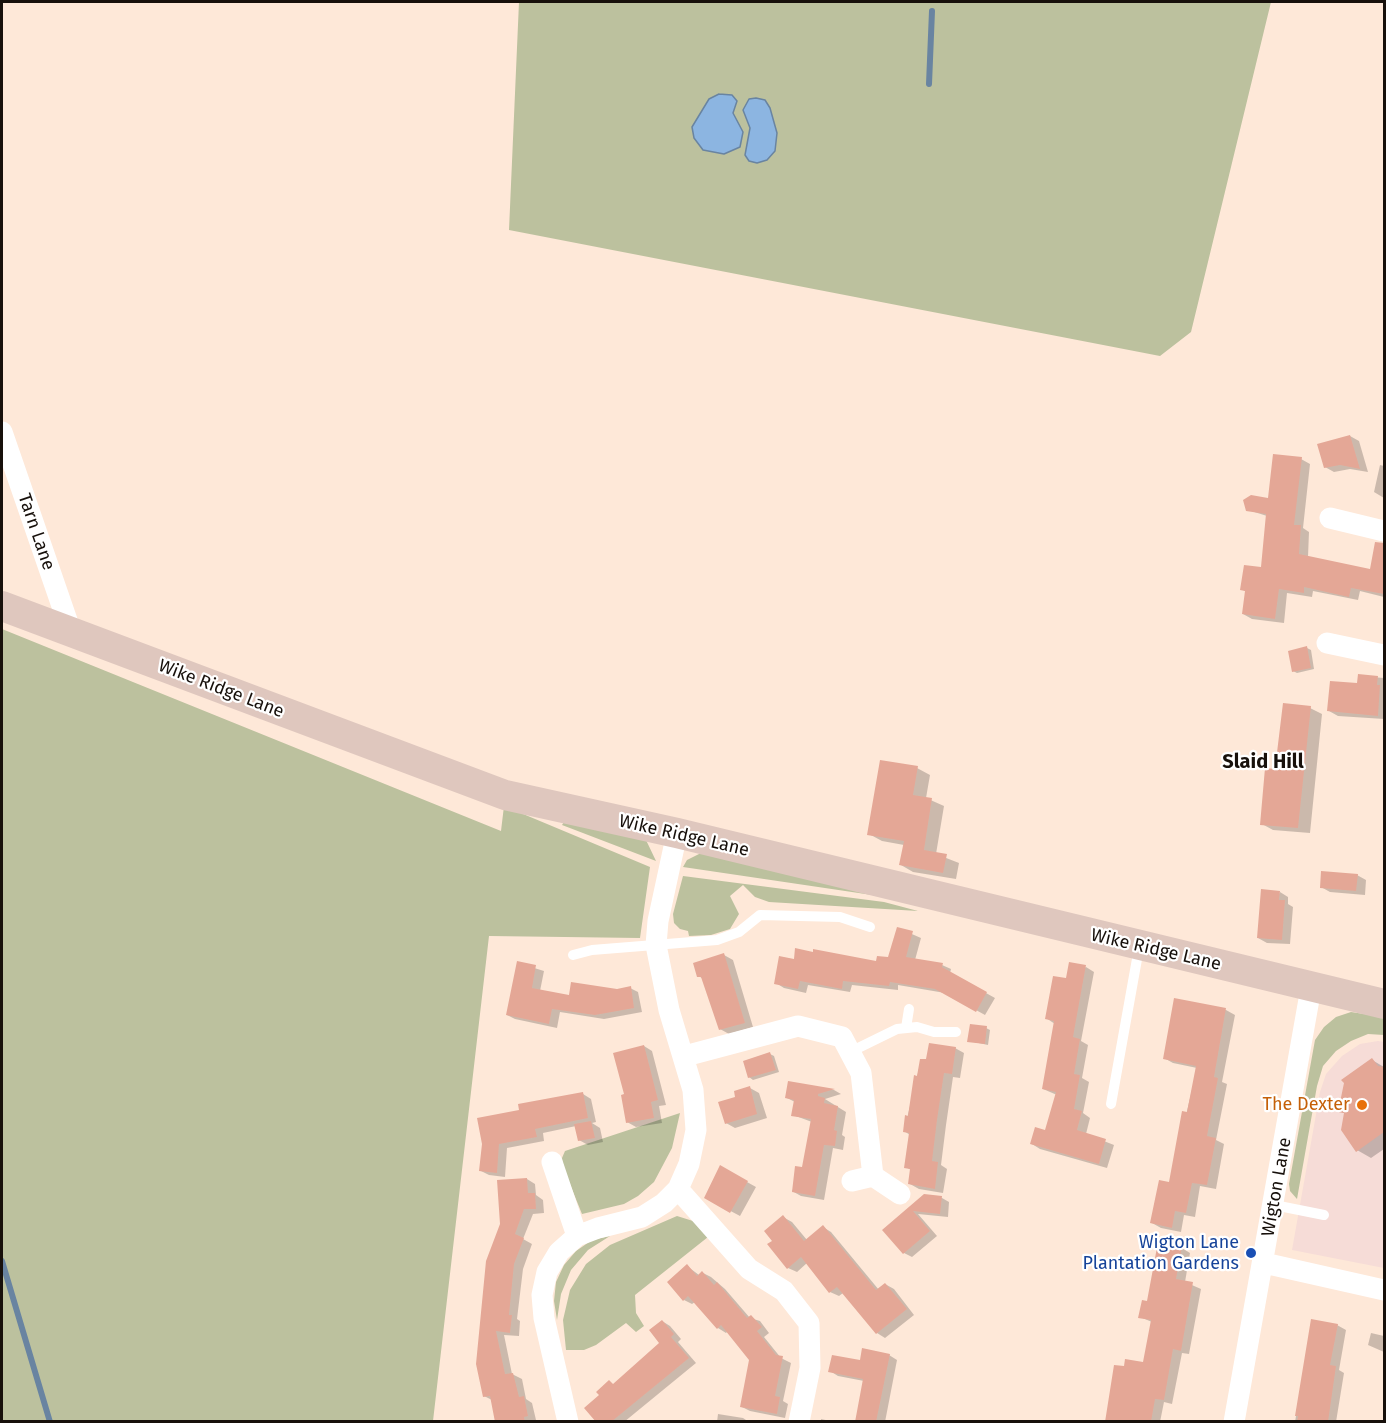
<!DOCTYPE html>
<style>
body{margin:0}
#map{position:relative;width:1386px;height:1423px;overflow:hidden;background:#fee8d8;font-family:"Fira Sans",sans-serif}
canvas{display:block}
.frame{position:absolute;inset:0;border:3px solid #17100b;pointer-events:none}
</style>
<div id="map">
<canvas width="1386" height="1423"></canvas>
<div class="frame"></div>
</div>
<script>
const c = document.querySelector('canvas').getContext('2d');
c.lineJoin = 'round';
function fill(path, color) { c.fillStyle = color; c.fill(path, 'evenodd'); }
const shape = rows => new Path2D(rows.map(r => 'M' + r).join(''));
function strokePath(path, color, width, dash) { c.strokeStyle = color; c.lineWidth = width; c.lineCap = dash ? 'butt' : 'round'; c.setLineDash(dash || []); c.stroke(path); }
function write(font, color, halo, rows, align = 'center') {
  c.font = font + ' "Fira Sans",sans-serif'; c.lineWidth = 4.5; c.setLineDash([]); c.textBaseline = 'middle'; c.strokeStyle = halo; c.fillStyle = color; for (const [text, x, y, turn = 0] of rows) {
    c.save(); c.translate(x, y); c.rotate((+turn || 0) * Math.PI / 180); c.textAlign = isNaN(turn) ? turn : align; if (halo) c.strokeText(text, 0, 0); c.fillText(text, 0, 0); c.restore();
  }
}
fill(shape([
 [1378,1041,1384,1042,1384,1268,1292,1250,1320,1092,1326,1074,1342,1056,1360,1044]
]), '#f6dcd7');
fill(shape([
 [519,2,1271,2,1191,332,1160,356,509,230],
 [2,629,501,831,504,806,650,867,640,938,489,936,433,1421,2,1421],
 [566,819,646,840,656,861,562,825],
 [703,852,879,896,683,867,687,860],
 [683,876,884,902,918,911,769,902,755,897,743,885,730,896,739,914,730,929,711,935,689,936,688,931,680,929,674,923,673,914],
 [1351,1012,1384,1017,1384,1035,1368,1034,1351,1041,1336,1051,1323,1066,1317,1086,1297,1199,1290,1191,1289,1184,1315,1040,1324,1027,1336,1017],
 [680,1113,672,1148,654,1182,638,1196,624,1204,582,1214,563,1167,562,1158,565,1151],
 [677,1216,693,1221,708,1237,635,1295,636,1313,644,1326,636,1332,626,1323,596,1345,584,1350,566,1350,563,1320,570,1290,586,1264,610,1245],
 [610,1236,588,1250,571,1270,561,1294,557,1320,554,1301,556,1282,564,1265,576,1251,592,1240]
]), '#bcc19e');
const water = shape([
 [719,94,732,95,737,101,733,113,743,132,740,147,724,154,703,150,694,138,692,127,709,99,719,94],
 [756,98,765,100,770,108,777,133,775,151,767,160,757,163,749,161,745,155,750,128,743,110,749,99,756,98]
]);
fill(water, '#8cb5e1');
strokePath(water, '#6984a1', 1.5);
fill(shape([
 [1350,436,1359,441,1368,472,1350,469,1334,472,1325,467],
 [1301,459,1310,464,1303,528,1309,532,1308,557,1371,571,1373,561,1384,563,1384,597,1360,591,1358,600,1313,591,1312,597,1287,593,1284,623,1252,619,1243,614,1246,592,1242,589,1262,568,1267,516,1248,510,1269,499],
 [1380,465,1384,466,1384,498,1374,492],
 [1307,648,1311,650,1314,669,1297,673,1293,671],
 [1359,676,1384,678,1384,719,1338,716,1329,711,1358,685],
 [1310,708,1322,714,1310,833,1273,830,1262,824,1276,771],
 [917,768,930,775,926,798,944,806,936,854,959,863,956,879,913,872,901,865,904,845,882,841,869,834],
 [1357,875,1366,880,1365,895,1330,892,1321,887],
 [1280,892,1288,897,1288,904,1293,907,1290,944,1267,943,1258,938],
 [898,928,921,938,915,960,942,965,951,969,950,973,995,998,985,1015,945,993,898,985,898,990,852,985,850,992,808,985,806,993,784,988,776,983,795,960,877,963,889,958],
 [724,955,733,960,753,1027,729,1034,720,1029,703,979,699,976],
 [518,963,544,971,540,991,570,997,630,988,638,992,642,1012,604,1019,560,1012,557,1028,515,1019,507,1015],
 [1086,967,1094,972,1081,1041,1088,1045,1082,1078,1089,1082,1083,1113,1090,1118,1086,1134,1114,1145,1107,1168,1040,1149,1032,1144,1047,1132,1057,1095,1043,1089,1055,1024,1046,1018,1067,980],
 [1175,1000,1226,1010,1235,1015,1222,1082,1227,1084,1216,1140,1224,1144,1216,1189,1200,1186,1195,1217,1184,1215,1181,1232,1161,1228,1152,1223,1170,1184,1197,1068,1173,1063,1164,1058],
 [986,1028,990,1030,988,1045,969,1041],
 [644,1046,652,1051,666,1105,659,1106,662,1123,636,1127,627,1122,626,1096],
 [955,1048,964,1053,960,1078,953,1077,946,1125,941,1165,947,1169,943,1193,919,1189,910,1184,911,1170,906,1167,910,1135,904,1131,921,1060,927,1061],
 [770,1054,774,1056,779,1072,753,1080,749,1077],
 [1372,1060,1384,1067,1384,1149,1371,1158,1357,1150,1346,1114,1339,1111],
 [789,1083,834,1090,841,1094,825,1099,846,1112,842,1135,845,1137,843,1150,833,1148,824,1200,801,1196,792,1191,804,1169,812,1122,793,1115,795,1102,787,1098],
 [750,1088,759,1093,767,1118,735,1128,726,1123],
 [583,1094,591,1099,596,1122,592,1123,600,1128,603,1142,588,1145,579,1140,576,1126,543,1133,544,1141,507,1148,505,1177,489,1175,481,1171,520,1111],
 [720,1167,756,1187,740,1216,706,1198],
 [527,1179,535,1184,536,1195,543,1200,544,1213,533,1214,523,1239,532,1244,523,1269,517,1319,520,1321,519,1336,504,1335,512,1374,522,1379,526,1399,532,1403,536,1420,496,1422,492,1400,484,1396,478,1364],
 [924,1196,942,1198,949,1202,948,1217,918,1214,937,1236,912,1257,904,1253,885,1230],
 [783,1217,792,1222,807,1240,823,1227,831,1232,879,1290,885,1284,894,1289,914,1315,885,1338,877,1333,843,1293,839,1296,830,1292,807,1263,797,1272,788,1268,774,1241],
 [1159,1244,1182,1248,1190,1253,1185,1282,1201,1289,1189,1354,1182,1353,1172,1404,1164,1402,1160,1422,1106,1422,1125,1368,1144,1364,1152,1322,1140,1317,1148,1302],
 [687,1266,699,1275,703,1273,711,1277,725,1289,750,1318,760,1321,769,1333,764,1337,781,1358,791,1363,783,1401,788,1404,785,1418,750,1411,742,1407,750,1359,728,1331,726,1333,718,1328,695,1302,692,1304,684,1300],
 [662,1321,670,1326,681,1339,678,1342,696,1363,624,1422,598,1422,601,1396,609,1382,614,1385,662,1343],
 [1312,1321,1337,1325,1346,1330,1339,1370,1344,1373,1336,1422,1295,1422],
 [1371,1333,1384,1336,1384,1352,1368,1345],
 [889,1355,897,1360,885,1422,856,1422,864,1381,838,1376,830,1371],
 [718,1414,743,1418,749,1422,717,1422],
 [821,1419,835,1422,821,1422]
]), '#0003');
strokePath(shape([
 [929,84,932,11],
 [2,1261,50,1422]
]), '#6984a1', 6);
fill(shape([
 [1350,435,1360,469,1340,465,1324,468,1317,444],
 [1273,454,1302,457,1294,525,1301,525,1299,554,1370,569,1375,542,1384,543,1384,594,1351,588,1349,597,1304,587,1304,593,1279,589,1275,619,1242,614,1245,591,1240,590,1244,565,1261,567,1266,514,1246,511,1243,500,1251,495,1268,498],
 [1307,646,1311,668,1292,672,1288,651],
 [1358,674,1378,676,1377,685,1380,685,1378,716,1327,711,1330,681,1357,683],
 [1283,703,1311,706,1298,828,1260,825,1265,768,1275,769],
 [880,760,918,766,913,795,932,798,924,850,947,854,943,873,899,865,904,841,867,835],
 [1321,871,1358,874,1356,891,1320,888],
 [1261,889,1280,891,1279,900,1285,900,1282,940,1257,938],
 [897,927,913,931,906,957,943,963,942,967,987,992,976,1012,935,989,890,982,889,986,843,981,842,989,800,981,798,989,774,984,779,956,794,959,795,948,813,952,813,949,876,961,877,956,888,957],
 [724,953,745,1023,719,1030,701,977,697,977,693,963],
 [517,961,536,965,532,988,569,995,571,982,617,989,631,986,634,1008,595,1015,552,1009,549,1024,506,1015],
 [1069,962,1086,965,1073,1037,1080,1039,1074,1074,1080,1075,1074,1109,1082,1111,1077,1130,1106,1139,1099,1164,1030,1144,1035,1127,1045,1130,1056,1092,1042,1089,1054,1021,1045,1019,1053,976,1066,978],
 [1174,998,1226,1008,1214,1077,1218,1078,1207,1136,1216,1138,1207,1185,1192,1183,1186,1213,1175,1211,1172,1228,1150,1223,1159,1180,1169,1182,1182,1111,1187,1112,1196,1066,1163,1059],
 [970,1024,987,1026,985,1044,967,1042],
 [929,1043,956,1047,952,1074,944,1073,937,1120,932,1161,938,1162,935,1189,908,1184,910,1169,904,1168,909,1133,903,1132,905,1115,908,1116,914,1075,917,1076,920,1059,926,1059],
 [644,1045,658,1100,651,1102,654,1118,626,1123,621,1095,624,1094,613,1053],
 [770,1052,776,1070,748,1078,743,1061],
 [1372,1058,1378,1066,1384,1067,1384,1132,1356,1152,1341,1130,1344,1113,1338,1112,1344,1083,1341,1080],
 [788,1081,835,1089,818,1094,818,1096,825,1098,824,1103,838,1106,834,1130,837,1131,835,1146,824,1145,815,1196,792,1192,795,1166,802,1167,811,1119,791,1116,794,1100,785,1098],
 [750,1086,757,1114,725,1124,718,1102,735,1097,734,1091],
 [583,1092,588,1118,535,1129,537,1137,499,1144,497,1173,479,1171,482,1144,477,1118,519,1110,518,1104],
 [591,1121,595,1138,578,1141,574,1124],
 [720,1165,748,1181,730,1213,704,1198],
 [527,1178,528,1193,535,1193,536,1209,524,1209,515,1234,524,1238,514,1264,509,1315,512,1315,510,1333,496,1331,505,1374,513,1373,519,1397,524,1396,528,1416,524,1417,525,1422,495,1422,490,1396,483,1397,476,1364,486,1261,500,1224,497,1180],
 [924,1194,942,1196,940,1214,913,1211,930,1231,903,1254,882,1230],
 [783,1215,804,1241,823,1225,876,1290,885,1283,907,1309,876,1334,837,1287,829,1293,801,1257,787,1269,767,1244,772,1241,764,1231],
 [1158,1242,1182,1246,1176,1279,1193,1282,1181,1351,1173,1349,1164,1400,1155,1399,1151,1422,1105,1422,1114,1365,1124,1366,1125,1359,1143,1362,1151,1320,1138,1318,1142,1300,1147,1301],
 [687,1264,697,1276,702,1271,714,1285,717,1282,747,1318,751,1315,762,1327,757,1331,776,1355,783,1356,775,1396,780,1397,777,1414,740,1407,749,1360,721,1325,717,1329,688,1296,683,1301,667,1282],
 [1311,1319,1338,1324,1330,1365,1336,1366,1328,1422,1297,1422,1298,1416,1295,1416],
 [662,1320,674,1334,671,1337,689,1358,611,1422,596,1422,584,1408,599,1395,596,1392,609,1380,613,1384,659,1343,649,1330],
 [862,1348,890,1354,876,1422,855,1422,863,1379,828,1372,832,1355,860,1360]
]), '#e4a796');
strokePath(shape([
 [573,955,592,950,717,940,739,932,760,915,840,917,870,927],
 [906,1028,909,1009],
 [850,1052,897,1029,917,1027,934,1032,956,1032],
 [1111,1104,1139,948],
 [1274,1205,1324,1215]
]), '#fff', 10);
strokePath(shape([
 [2,432,71,632],
 [1330,518,1384,531],
 [1327,643,1384,655],
 [685,1056,798,1026,842,1037,861,1073,873,1176,900,1194],
 [552,1162,577,1236],
 [852,1181,873,1176],
 [678,1189,749,1269,784,1291,809,1323,810,1368,799,1422],
 [1264,1263,1384,1290],
 [568,1422,544,1318,542,1295,547,1272,559,1252,577,1236,598,1228,642,1217,664,1203,678,1189,689,1164,696,1130,693,1090,669,1010,656,945,658,921,677,833],
 [1234,1422,1311,988]
]), '#fff', 21);
strokePath(shape([
 [2,606,505,795,677,833,1384,1004]
]), '#dfc7be', 30);
for (const [x, y, r, color] of [
 [1362,1105,6,"#e8710a"],
 [1251,1253,6,"#1a4fb4"]
]) { const dot = new Path2D(); dot.arc(x, y, r, 0, 2 * Math.PI); c.fillStyle = color; c.fill(dot); strokePath(dot, '#fff', 2); }
write('18px', '#17100b', '#fff', [
 ["Tarn Lane",36,532,71],
 ["Wike Ridge Lane",221,689,21],
 ["Wike Ridge Lane",684,836,13],
 ["Wike Ridge Lane",1156,950,13],
 ["Wigton Lane",1277,1187,-80]
]);
write('18px', '#c56008', '#fff', [
 ["The Dexter",1350,1105]
], 'right');
write('18px', '#164399', '#fff', [
 ["Wigton Lane",1239,1243],
 ["Plantation Gardens",1239,1264]
], 'right');
write('bold 20px', '#17100b', '#fff', [
 ["Slaid Hill",1263,762]
]);
</script>
